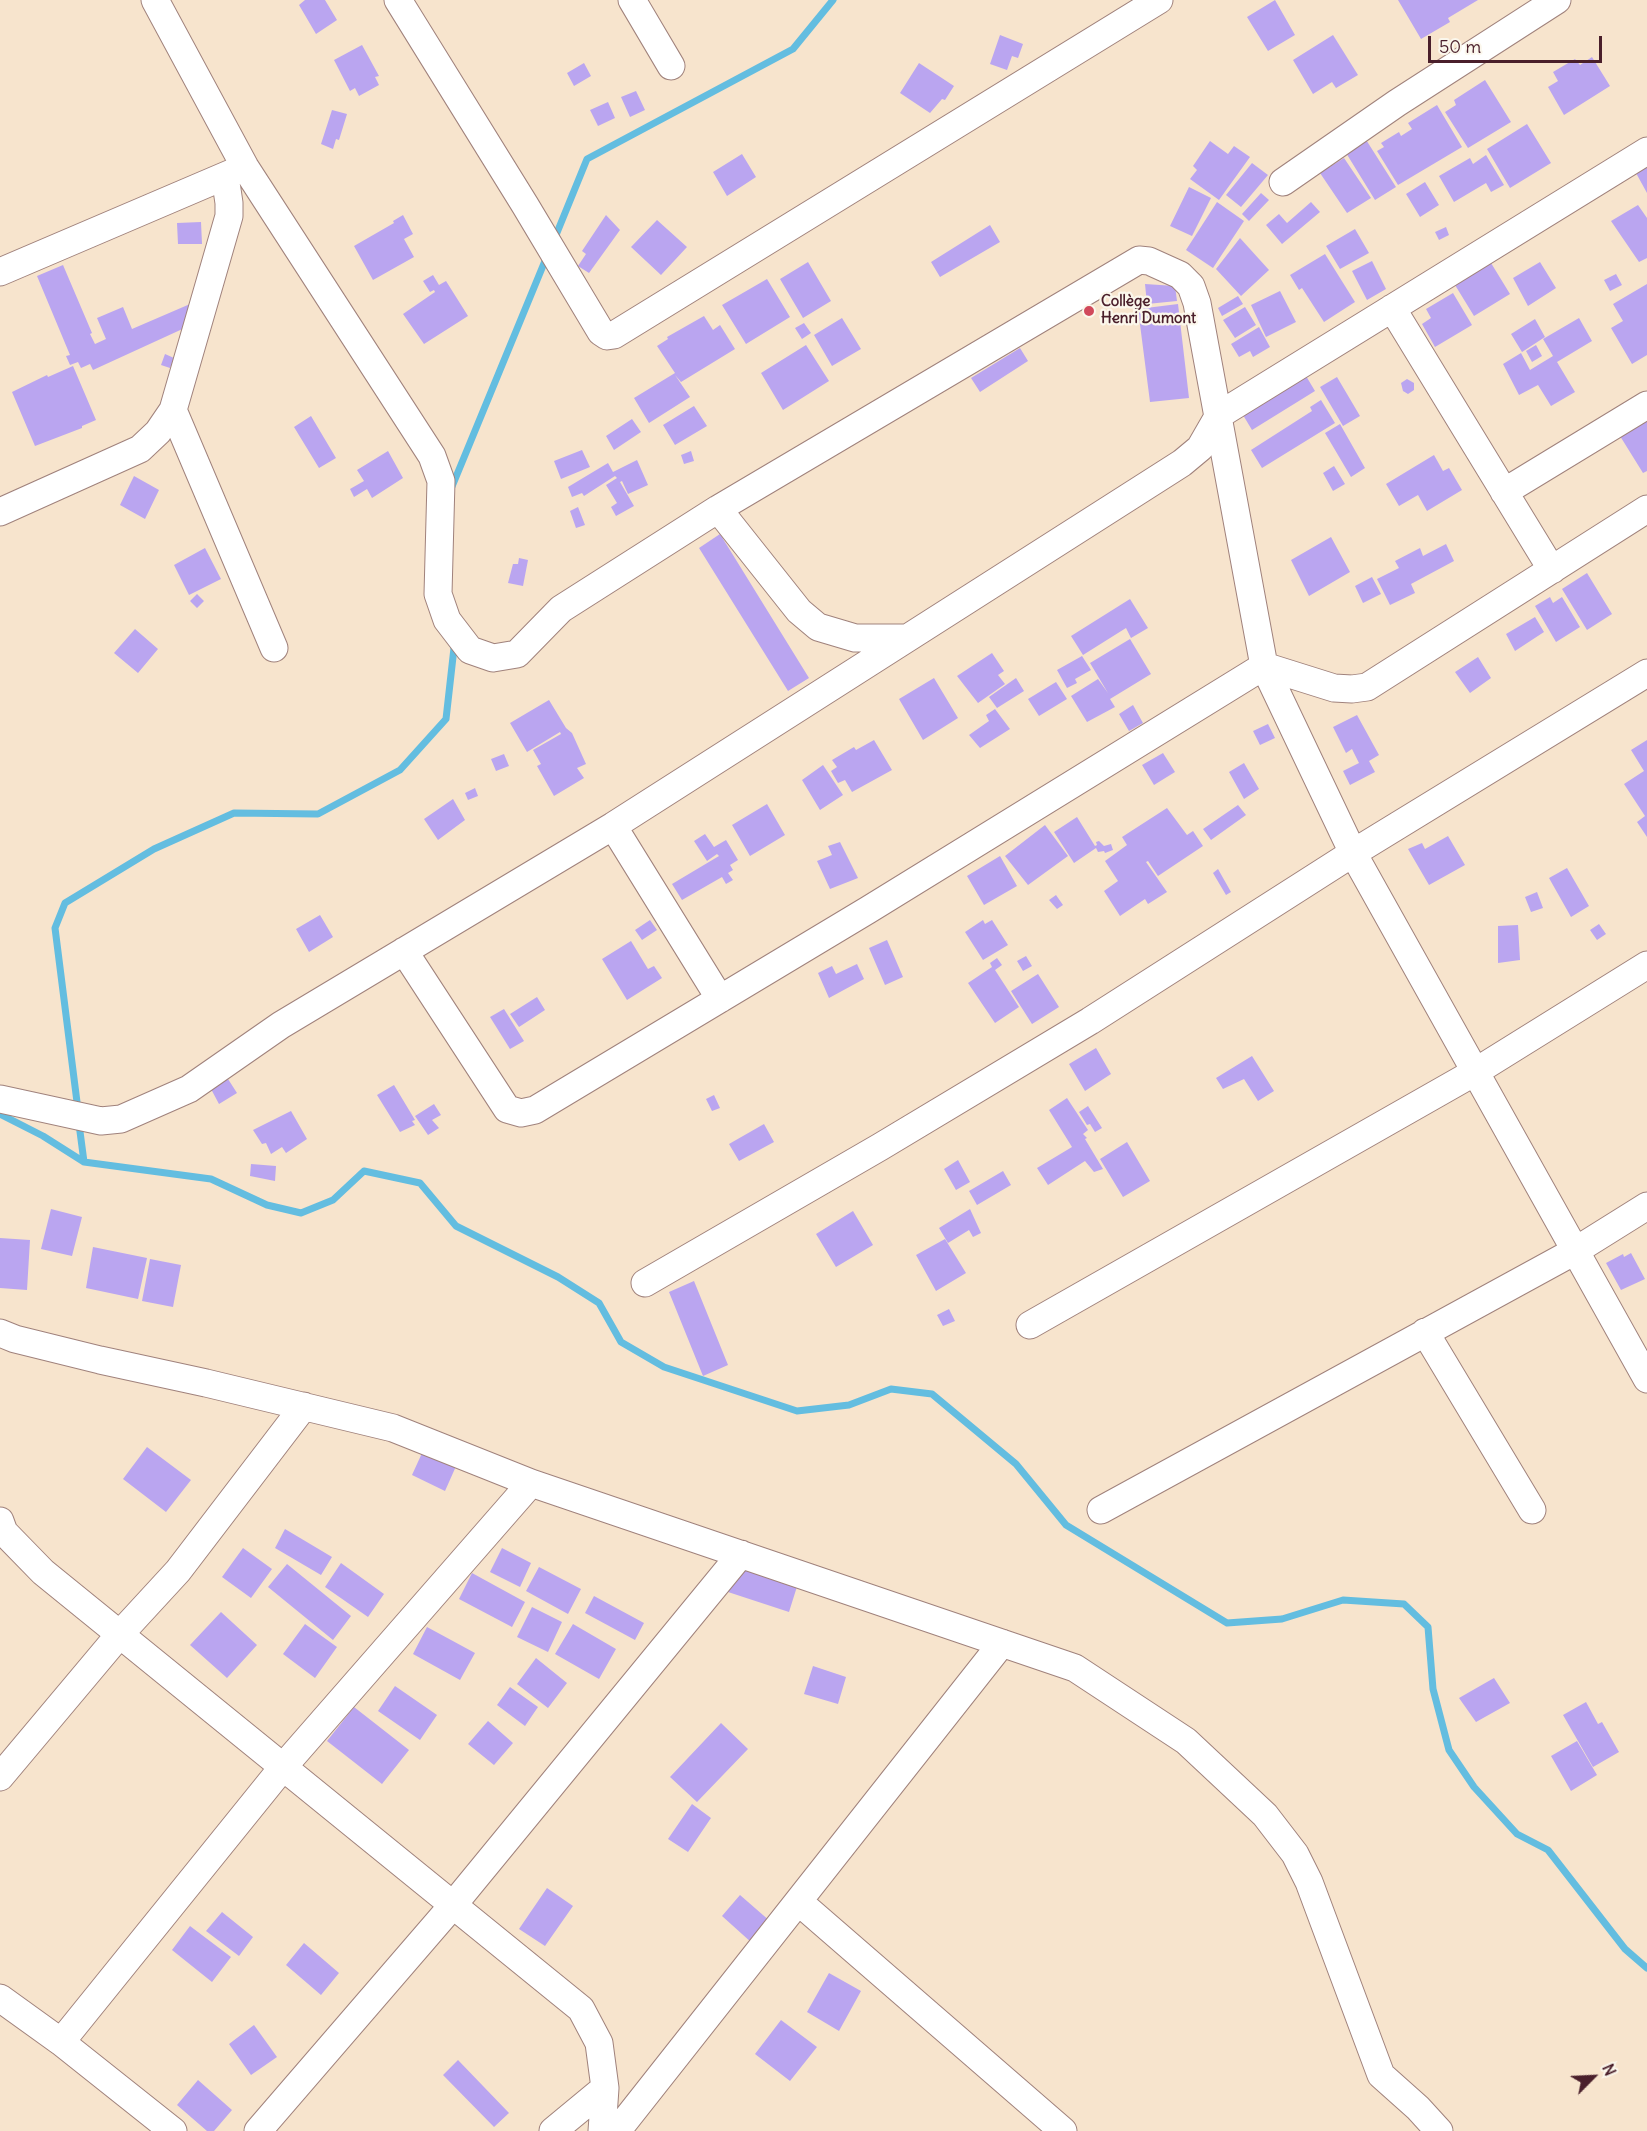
<!DOCTYPE html>
<meta charset="utf-8">
<style>
body{margin:0}
#map{position:relative;width:1647px;height:2131px;overflow:hidden;background:#f7e4cd;font-family:Delius,sans-serif}
canvas{display:block}
.north{position:absolute;left:1563px;top:2047px;width:60px;height:60px;-webkit-text-stroke:4px #fbf7ec;paint-order:stroke;rotate:66deg;font-size:16px;font-weight:700;line-height:24px;text-align:center;color:#4a1f2b}
.north::after{content:'';display:block;margin:auto;width:21px;height:27px;background:#4a1f2b;clip-path:polygon(50% 0,100% 100%,50% 72%,0 100%)}
.scale{position:absolute;left:1428px;top:36px;width:174px;height:27px;box-sizing:border-box;border:3px solid #4a1f2b;border-top:0;padding-left:8px;font-size:18px;line-height:21px;white-space:nowrap;color:#4a1f2b;-webkit-text-stroke:4px #fbf7ec;paint-order:stroke}
</style>
<div id="map">
<canvas width="1647" height="2131"></canvas>
<div class="north">N</div>
<div class="scale">50 m</div>
</div>
<script>
const c = document.querySelector('canvas').getContext('2d');
c.lineJoin = 'round';
const shape = rows => new Path2D(rows.map(r => 'M' + r).join(''));
function strokePath(path, color, width, dash) { c.strokeStyle = color; c.lineWidth = width; c.lineCap = dash ? 'butt' : 'round'; c.setLineDash(dash || []); c.stroke(path); }
function fill(path, color) { c.fillStyle = color; c.fill(path, 'evenodd'); }
function write(font, color, halo, rows, align = 'center') {
  c.font = font + ' Delius,sans-serif'; c.lineWidth = 4.5; c.setLineDash([]); c.textBaseline = 'middle'; c.strokeStyle = halo; c.fillStyle = color; for (const [text, x, y, turn = 0] of rows) {
    c.save(); c.translate(x, y); c.rotate((+turn || 0) * Math.PI / 180); c.textAlign = isNaN(turn) ? turn : align; if (halo) c.strokeText(text, 0, 0); c.fillText(text, 0, 0); c.restore();
  }
}
strokePath(shape([
 [554,240,587,159,793,49,833,0],
 [451,489,547,256],
 [78,1110,55,928,65,903,154,849,234,813,318,814,400,770,446,719,454,648,452,643],
 [0,1114,43,1136,84,1162,211,1179,267,1205,301,1213,333,1200,364,1171,420,1183,456,1226,558,1277,599,1303,621,1342,664,1367,797,1411,849,1405,891,1389,932,1394,1016,1464,1066,1525,1227,1623,1282,1619,1343,1600,1404,1604,1428,1627,1433,1689,1449,1750,1474,1787,1517,1834,1548,1850,1625,1949,1647,1968],
 [79,1124,84,1162]
]), '#63bde0', 7);
fill(shape([
 [305,0,325,0,337,20,316,34,299,5],
 [1275,0,1295,35,1268,51,1247,17],
 [1398,0,1478,0,1448,18,1450,22,1421,39],
 [1000,35,1023,44,1018,58,1012,56,1007,70,990,64],
 [1333,35,1358,75,1336,88,1332,82,1313,94,1293,60],
 [362,45,379,76,375,77,379,85,359,96,355,88,350,91,334,60],
 [1592,57,1610,86,1564,115,1548,87,1558,81,1553,72,1575,59,1580,65],
 [584,63,591,76,574,86,567,73],
 [919,63,954,86,945,100,942,99,930,113,900,93],
 [1485,80,1511,122,1468,148,1445,112,1456,105,1454,100],
 [636,91,645,110,630,117,621,97],
 [608,102,615,118,598,126,590,110],
 [1437,105,1462,147,1398,185,1377,151,1384,147,1381,143,1399,132,1401,136,1412,129,1408,123],
 [332,110,347,114,339,140,336,139,333,149,321,144],
 [1527,124,1551,163,1510,188,1487,149],
 [1363,135,1396,187,1375,200,1343,148],
 [1210,141,1228,154,1234,146,1250,157,1219,200,1190,179,1197,170,1193,166],
 [742,154,756,177,727,196,713,172],
 [1486,155,1504,185,1491,192,1486,183,1454,202,1439,176,1470,158,1473,164],
 [1344,158,1371,198,1347,213,1320,173],
 [1252,163,1268,175,1241,207,1226,195],
 [1647,167,1647,193,1636,173],
 [1425,182,1439,205,1420,217,1406,194],
 [1189,187,1211,198,1192,236,1170,226],
 [1261,193,1269,200,1249,221,1242,214],
 [1217,202,1244,221,1213,268,1186,250],
 [1311,202,1320,212,1282,244,1266,225,1279,214,1287,223],
 [1638,205,1647,218,1647,258,1639,262,1611,221],
 [403,215,413,234,404,239,414,257,373,280,354,246,394,223,393,221],
 [606,215,620,230,589,273,578,266,586,254,582,251],
 [657,220,687,247,661,275,631,247],
 [201,222,202,244,178,244,177,223],
 [990,225,1000,242,940,277,931,262],
 [1446,227,1449,235,1439,240,1435,232],
 [1355,229,1369,253,1340,269,1326,246],
 [1240,238,1269,270,1241,296,1216,269],
 [1325,254,1355,302,1324,322,1302,288,1299,290,1290,275],
 [1372,261,1386,289,1367,300,1352,271],
 [808,262,831,301,803,318,780,279],
 [1540,262,1556,288,1528,306,1513,278],
 [1491,263,1510,294,1474,316,1455,285],
 [63,265,92,333,90,334,95,344,106,339,97,318,123,307,132,329,197,301,189,326,93,370,90,364,81,368,78,362,70,365,66,356,70,355,37,276],
 [1616,274,1622,285,1610,291,1604,280],
 [433,275,439,285,446,281,468,316,424,344,403,314,435,292,434,290,430,292,423,281],
 [767,279,790,317,746,344,722,305],
 [1145,284,1175,286,1177,301,1147,304],
 [1647,284,1647,355,1632,364,1611,328,1623,321,1613,304],
 [1280,291,1296,322,1266,337,1251,305],
 [1453,293,1472,325,1435,347,1422,324,1431,318,1426,309],
 [1238,296,1243,304,1222,316,1218,308],
 [1178,304,1189,398,1150,402,1138,309],
 [1245,307,1256,325,1235,338,1223,320],
 [704,316,713,330,720,325,735,349,681,382,675,375,690,397,649,423,634,398,675,373,657,346,668,339,667,337],
 [842,318,861,349,832,366,814,335],
 [1579,318,1592,341,1557,362,1575,392,1551,406,1538,385,1519,395,1503,364,1521,353,1530,370,1553,356,1543,339],
 [1535,319,1545,337,1522,352,1511,334],
 [804,323,811,333,802,339,795,328],
 [1259,327,1270,347,1253,357,1250,351,1239,357,1231,344],
 [806,345,829,381,783,410,761,373],
 [1536,345,1542,356,1532,362,1526,351],
 [1020,348,1028,361,980,392,971,378],
 [165,354,174,358,170,368,161,365],
 [73,366,96,420,82,426,82,428,35,446,12,392,47,375,48,377],
 [1306,376,1315,391,1252,430,1243,415],
 [1337,377,1360,416,1343,426,1320,387],
 [1407,379,1414,383,1414,390,1408,394,1403,391,1401,383],
 [1321,400,1335,423,1262,468,1251,450,1312,411,1310,407],
 [694,406,707,426,675,445,663,425],
 [311,416,336,458,319,468,294,427],
 [632,419,641,432,614,450,606,436],
 [1647,420,1647,471,1643,473,1620,436],
 [1340,424,1365,468,1351,477,1325,433],
 [582,450,590,467,561,479,554,461],
 [388,451,403,478,372,498,367,489,354,497,350,489,364,481,357,470],
 [691,451,694,461,684,464,681,455],
 [1434,455,1443,471,1449,468,1462,490,1427,511,1418,495,1399,506,1386,484],
 [637,460,648,485,628,494,622,481,620,482,634,506,616,516,611,507,617,503,606,485,617,478,615,476,584,496,582,493,572,497,568,487,608,463,613,472],
 [1334,466,1345,484,1333,491,1323,473],
 [134,476,159,490,145,519,120,505],
 [578,507,585,525,576,528,570,511],
 [720,534,809,678,788,691,699,548],
 [1331,537,1350,572,1309,596,1291,560],
 [1446,544,1454,561,1411,584,1415,593,1390,605,1377,579,1399,568,1395,561,1420,548,1423,556],
 [205,548,221,579,189,595,174,565],
 [519,558,528,560,523,586,508,583,513,564,518,564],
 [1587,573,1612,614,1587,630,1562,589],
 [1372,577,1381,594,1363,603,1355,586],
 [197,594,204,601,197,608,190,601],
 [1550,597,1553,603,1562,597,1580,627,1556,642,1535,606],
 [1130,599,1148,628,1131,638,1126,628,1083,655,1071,636],
 [1535,617,1544,632,1515,651,1506,634],
 [135,629,158,649,138,673,114,653],
 [1130,639,1151,674,1110,699,1115,707,1087,722,1071,696,1098,679,1108,693,1090,663],
 [992,653,1004,671,998,675,1005,684,978,703,957,676],
 [1082,656,1091,670,1075,679,1077,683,1067,688,1057,670],
 [1478,657,1491,678,1470,693,1455,672],
 [934,678,958,718,923,740,899,699],
 [1016,678,1024,691,997,708,989,697],
 [1056,682,1067,699,1039,716,1028,699],
 [549,700,566,728,572,733,586,764,577,768,584,778,554,796,537,766,541,764,533,750,561,734,560,732,527,752,510,723],
 [1133,705,1143,723,1129,731,1119,714],
 [995,709,1010,729,980,748,969,735,989,721,986,715],
 [1357,715,1379,755,1369,761,1375,772,1350,785,1343,771,1359,763,1352,749,1346,753,1333,727],
 [1268,724,1275,738,1260,745,1253,731],
 [874,740,892,770,852,792,845,780,838,783,831,771,837,767,832,760,854,747,856,750],
 [1647,740,1647,837,1637,822,1645,816,1624,784,1644,771,1631,750],
 [1163,753,1175,772,1154,785,1142,765],
 [504,754,509,766,496,771,491,759],
 [1244,763,1259,789,1244,799,1229,772],
 [823,765,843,795,820,810,802,780],
 [475,788,478,796,468,800,465,793],
 [453,799,465,820,438,840,424,819],
 [767,804,785,835,750,856,732,825],
 [1238,805,1246,815,1211,840,1203,829],
 [1167,808,1187,835,1193,831,1203,846,1158,876,1148,861,1146,862,1167,892,1148,904,1145,899,1120,916,1104,891,1118,881,1105,861,1127,845,1122,837],
 [1077,817,1095,846,1097,845,1096,842,1099,841,1104,846,1111,844,1113,850,1105,853,1104,851,1098,852,1096,848,1074,863,1054,832],
 [1045,825,1068,856,1028,885,1005,856],
 [705,834,714,847,726,840,738,860,730,865,733,870,728,873,733,880,726,884,722,877,682,900,672,884,719,856,717,854,707,861,694,841],
 [1448,836,1465,865,1429,885,1408,849,1422,843,1425,849],
 [840,842,858,878,830,889,817,861,832,855,828,846],
 [1000,856,1017,886,984,905,967,876],
 [1567,868,1589,906,1571,917,1549,878],
 [1218,869,1231,892,1226,895,1213,873],
 [1537,892,1543,908,1531,912,1525,897],
 [1056,895,1063,905,1057,909,1049,900],
 [320,915,333,937,309,952,296,929],
 [650,920,657,930,642,940,635,930],
 [983,920,985,924,992,920,1008,945,983,960,965,932],
 [1599,924,1606,934,1597,940,1590,930],
 [1518,925,1520,960,1498,963,1498,926],
 [887,940,903,977,885,985,869,948],
 [631,941,648,969,654,966,662,978,627,1000,602,959],
 [1026,956,1032,966,1023,971,1017,961],
 [997,958,1002,965,995,970,1019,1007,995,1023,968,983,992,967,990,963],
 [857,964,864,979,829,998,818,973,832,966,836,974],
 [1038,974,1059,1007,1032,1024,1011,991],
 [537,997,545,1010,519,1027,510,1014],
 [504,1009,524,1041,510,1049,490,1017],
 [1096,1048,1111,1074,1085,1091,1069,1064],
 [1252,1056,1274,1091,1258,1101,1244,1079,1223,1089,1216,1078],
 [228,1079,237,1093,219,1104,211,1089],
 [394,1085,415,1120,412,1121,415,1125,400,1132,377,1095],
 [714,1095,720,1108,712,1111,706,1099],
 [1067,1098,1088,1130,1083,1134,1087,1138,1085,1139,1103,1169,1094,1172,1085,1161,1048,1185,1037,1168,1072,1147,1049,1110],
 [434,1104,441,1115,432,1120,439,1128,428,1135,415,1116],
 [1088,1106,1102,1128,1095,1132,1090,1124,1087,1125,1079,1112],
 [291,1111,307,1139,286,1153,282,1147,271,1154,266,1143,262,1144,253,1130],
 [764,1124,774,1142,739,1161,729,1144],
 [1127,1142,1150,1181,1123,1197,1100,1159],
 [958,1160,970,1182,956,1190,944,1169],
 [251,1164,276,1166,275,1181,250,1176],
 [1003,1171,1011,1185,977,1205,969,1191],
 [51,1209,82,1217,72,1256,41,1249],
 [970,1209,981,1233,973,1237,969,1230,948,1243,939,1228],
 [853,1211,873,1245,836,1267,816,1234],
 [0,1238,30,1240,27,1290,0,1288],
 [945,1239,966,1273,936,1291,916,1255],
 [93,1247,147,1258,138,1299,86,1288],
 [1631,1253,1645,1279,1621,1290,1606,1263,1623,1254,1624,1257],
 [150,1259,181,1265,173,1307,142,1301],
 [694,1281,728,1365,703,1376,669,1292],
 [949,1309,955,1321,943,1326,937,1315],
 [428,1440,461,1455,445,1491,412,1475],
 [147,1447,191,1480,166,1512,123,1479],
 [285,1529,332,1557,321,1575,275,1548],
 [243,1548,272,1569,251,1598,222,1577],
 [502,1548,531,1563,520,1587,490,1572],
 [738,1558,800,1577,789,1612,728,1592],
 [341,1563,384,1594,368,1617,325,1587],
 [287,1564,351,1616,333,1640,268,1587],
 [539,1567,581,1589,568,1614,526,1591],
 [472,1573,525,1602,512,1627,459,1599],
 [594,1596,644,1623,635,1640,585,1613],
 [532,1607,562,1622,548,1652,517,1637],
 [221,1612,257,1645,227,1678,190,1645],
 [305,1624,337,1647,315,1678,283,1654],
 [573,1624,616,1649,599,1679,555,1654],
 [427,1627,475,1653,460,1680,413,1654],
 [536,1658,567,1683,548,1708,517,1684],
 [813,1666,846,1677,838,1704,804,1694],
 [1494,1678,1510,1703,1476,1722,1459,1698],
 [395,1686,437,1715,420,1740,378,1711],
 [510,1687,538,1707,525,1726,497,1705],
 [1586,1702,1598,1724,1602,1722,1619,1752,1593,1767,1563,1715],
 [354,1707,409,1750,382,1784,327,1741],
 [488,1721,513,1743,494,1765,468,1744],
 [721,1723,748,1749,697,1802,670,1777],
 [1577,1741,1597,1775,1571,1791,1551,1756],
 [692,1804,711,1818,688,1852,668,1839],
 [547,1888,573,1906,545,1946,519,1929],
 [740,1895,771,1922,752,1943,722,1916],
 [222,1912,253,1937,239,1956,206,1931],
 [190,1926,231,1957,212,1982,172,1950],
 [304,1943,339,1973,321,1995,286,1965],
 [829,1973,861,1991,839,2031,807,2012],
 [781,2020,817,2047,790,2081,755,2054],
 [254,2025,277,2057,251,2075,229,2044],
 [458,2060,509,2113,494,2127,443,2075],
 [198,2080,232,2110,214,2131,207,2131,177,2105]
]), '#baa5f0');
const minor = shape([
 [155,0,245,167,432,456,441,481,438,594,447,620,470,650,493,658,517,654,561,609,718,509,1139,260,1149,261,1180,275,1191,286,1197,303,1264,666,1353,853,1647,1379],
 [398,0,525,205,601,332,607,336,614,335,1159,0],
 [632,0,671,66],
 [1283,182,1397,103,1557,0],
 [0,272,241,169],
 [1392,308,1552,570],
 [173,410,274,648],
 [1504,492,1647,405],
 [718,509,799,611,818,627,855,638,907,638],
 [0,512,140,449,158,432,173,410,229,216,229,203,225,176],
 [613,826,720,999],
 [404,951,507,1109,521,1113,535,1110,868,910,1264,666,1334,688,1352,689,1367,687,1647,509],
 [0,1099,101,1121,121,1119,189,1089,281,1025,613,826,1182,463,1200,448,1219,415,1647,151],
 [645,1283,880,1147,1090,1021,1353,853,1647,673],
 [1030,1325,1475,1072,1647,965],
 [1425,1332,1532,1510],
 [0,1333,15,1339,100,1360,206,1383,393,1428,531,1483,1075,1668,1186,1741,1265,1815,1295,1854,1309,1882,1381,2075,1418,2108,1439,2131],
 [1101,1510,1575,1251,1647,1206],
 [0,1521,4,1532,43,1572,581,2009,599,2043,605,2088,602,2131],
 [0,1777,120,1634,178,1571,304,1406],
 [799,1902,1063,2131],
 [0,1998,61,2042,173,2131],
 [61,2042,283,1767,531,1483],
 [258,2131,453,1905,741,1554],
 [553,2131,605,2088],
 [617,2131,1002,1643]
]);
strokePath(minor, '#a0827c', 29);
strokePath(minor, '#fff', 27);
for (const [x, y, r, color] of [
 [1089,311,6,"#d1495b"]
]) { const dot = new Path2D(); dot.arc(x, y, r, 0, 2 * Math.PI); c.fillStyle = color; c.fill(dot); strokePath(dot, '#fbf7ec', 2); }
write('bold 15px', '#4a1f2b', '#fbf7ec', [
 ["Collège",1101,302],
 ["Henri Dumont",1101,319]
], 'left');
</script>
